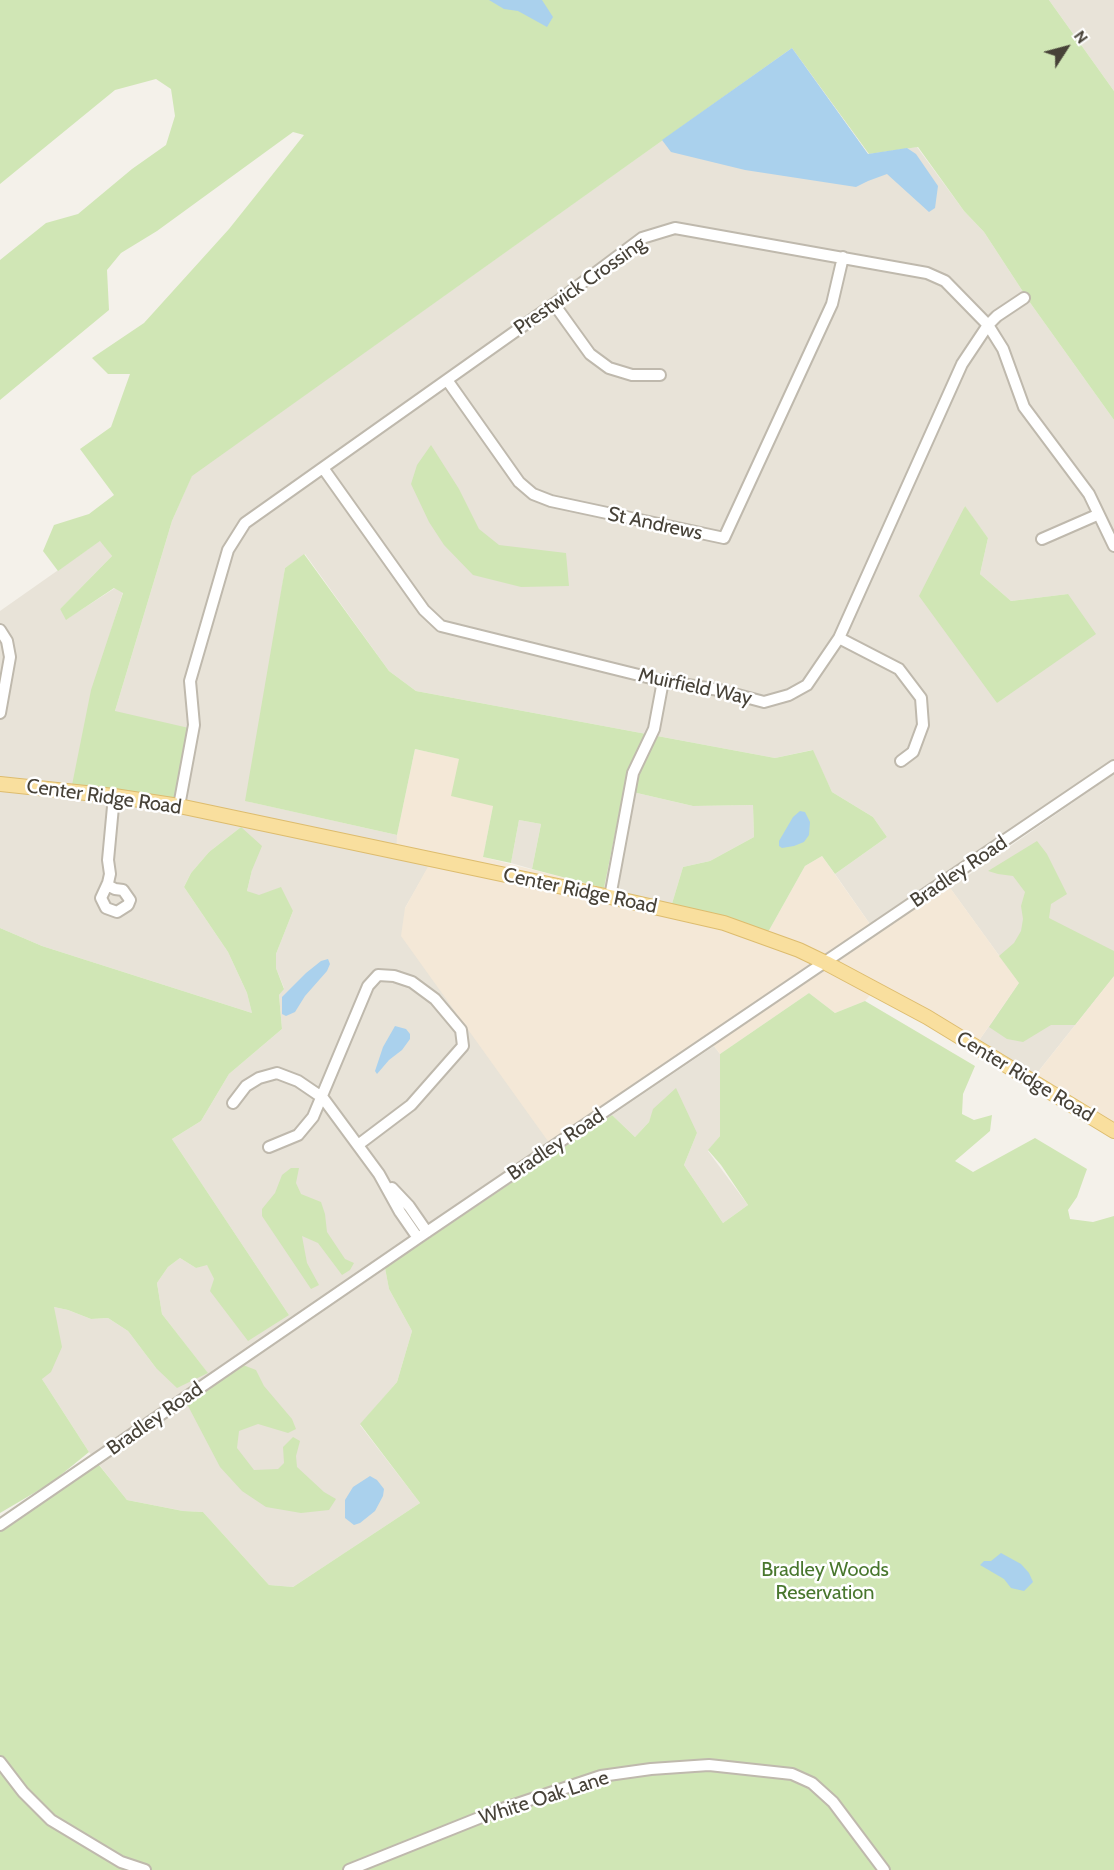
<!DOCTYPE html>
<style>
body{margin:0}
#map{position:relative;width:1114px;height:1870px;overflow:hidden;background:#f4f1ea;font-family:Cabin,sans-serif}
canvas{display:block}
.north{position:absolute;left:1036px;top:18px;width:60px;height:60px;-webkit-text-stroke:4px #fff;paint-order:stroke;rotate:54deg;font-size:16px;font-weight:700;line-height:24px;text-align:center;color:#474238}
.north::after{content:'';display:block;margin:auto;width:21px;height:27px;background:#474238;clip-path:polygon(50% 0,100% 100%,50% 72%,0 100%)}
</style>
<div id="map">
<canvas width="1114" height="1870"></canvas>
<div class="north">N</div>
</div>
<script>
const c = document.querySelector('canvas').getContext('2d');
c.lineJoin = 'round';
function fill(path, color) { c.fillStyle = color; c.fill(path, 'evenodd'); }
const shape = rows => new Path2D(rows.map(r => 'M' + r).join(''));
function strokePath(path, color, width, dash) { c.strokeStyle = color; c.lineWidth = width; c.lineCap = dash ? 'butt' : 'round'; c.setLineDash(dash || []); c.stroke(path); }
function write(font, color, halo, rows, align = 'center') {
  c.font = font + ' Cabin,sans-serif'; c.lineWidth = 5; c.setLineDash([]); c.textBaseline = 'middle'; c.strokeStyle = halo; c.fillStyle = color; for (const [text, x, y, turn = 0] of rows) {
    c.save(); c.translate(x, y); c.rotate((+turn || 0) * Math.PI / 180); c.textAlign = isNaN(turn) ? turn : align; if (halo) c.strokeText(text, 0, 0); c.fillText(text, 0, 0); c.restore();
  }
}
fill(shape([
 [1049,0,1114,0,1114,91],
 [792,48,868,154,917,147,964,211,984,232,1031,304,1114,420,1114,762,872,927,835,874,887,837,873,817,832,792,812,750,775,758,416,691,389,671,305,554,285,568,250,802,397,835,397,856,431,863,405,908,556,1152,385,1268,389,1289,412,1331,397,1382,360,1425,420,1503,293,1587,269,1585,203,1512,183,1511,127,1500,89,1452,42,1379,54,1307,68,1310,91,1319,108,1318,128,1331,156,1368,207,1372,162,1314,157,1283,168,1267,180,1258,196,1268,207,1264,214,1279,289,1315,172,1139,201,1121,229,1074,282,1029,279,995,284,988,276,968,276,954,293,911,247,891,252,870,241,827,209,852,191,873,184,887,228,952,247,993,252,1013,42,946,0,928,0,611,101,540,112,556,60,609,67,619,115,588,123,592,109,637,115,711,172,521,192,475],
 [964,506,988,538,980,574,1011,601,1068,594,997,703],
 [1114,774,1114,976,1034,1077,978,1042,1019,983,950,888],
 [624,790,693,806,753,805,754,837,710,861,683,867,671,907,604,888],
 [519,820,541,824,532,869,511,863],
 [714,1046,720,1054,720,1136,708,1151,748,1205,723,1223,684,1165,697,1133,654,1109,649,1122,635,1137,612,1115]
]), '#e8e3d8');
fill(shape([
 [415,749,459,759,493,806,483,857,604,888,767,934,805,866,822,856,872,927,943,878,1019,983,978,1042,877,987,865,1001,835,1013,809,993,720,1054,708,1038,550,1144,401,936,405,908,430,863,396,856,397,835],
 [1114,976,1114,1127,1034,1077]
]), '#f4e8d7');
fill(shape([
 [0,0,1049,0,1114,91,1114,420,1031,304,984,232,964,211,918,147,869,154,792,48,192,476,172,521,115,711,189,728,175,802,72,785,91,690,123,593,114,588,66,620,60,609,112,556,100,541,58,571,43,551,54,525,89,514,114,495,80,449,111,427,130,374,108,374,92,358,144,323,229,229,304,135,293,132,157,231,121,253,107,270,109,310,0,400,0,260,46,223,78,214,132,169,166,145,175,116,171,89,156,79,115,90,0,184],
 [431,445,459,489,479,529,499,545,566,553,569,586,521,587,473,575,444,545,429,522,411,484,417,465],
 [965,506,988,538,980,574,1011,601,1068,594,1096,634,997,703,919,596],
 [304,554,389,671,416,691,775,758,813,750,832,792,873,817,887,837,835,874,822,856,805,866,767,934,671,907,683,867,710,861,754,837,753,805,693,806,624,790,604,888,532,869,541,824,519,820,511,863,483,857,493,806,451,796,459,759,415,749,397,835,245,801,285,568],
 [241,827,262,846,252,870,247,891,259,895,281,887,293,911,276,954,276,968,284,989,279,995,282,1029,229,1074,201,1121,172,1139,289,1315,248,1341,210,1291,214,1279,207,1265,196,1268,180,1258,168,1267,157,1283,162,1314,208,1373,177,1388,156,1368,128,1331,108,1318,91,1319,68,1310,54,1307,62,1347,51,1372,42,1379,89,1452,51,1483,0,1513,0,928,42,946,252,1013,247,993,228,952,184,887,191,873,209,852],
 [1037,841,1047,854,1067,894,1051,904,1049,918,1114,951,1114,976,1075,1025,1051,1025,1023,1042,1007,1039,989,1027,1019,983,999,956,1014,943,1021,931,1023,919,1021,906,1025,892,1013,876,998,874,988,871],
 [809,993,835,1013,865,1001,975,1066,963,1094,962,1114,974,1120,992,1115,990,1131,955,1161,973,1172,1035,1138,1087,1169,1077,1197,1068,1210,1070,1219,1093,1222,1114,1216,1114,1870,0,1870,0,1525,95,1460,127,1500,183,1511,203,1512,269,1585,293,1587,420,1503,360,1424,397,1382,412,1331,389,1289,385,1268,612,1115,635,1137,649,1122,653,1109,676,1088,697,1133,684,1165,723,1223,748,1205,721,1165,708,1150,720,1136,720,1054],
 [291,1168,299,1168,296,1183,301,1194,321,1202,325,1214,327,1232,345,1259,354,1263,350,1270,342,1275,318,1243,302,1236,307,1263,319,1285,311,1289,262,1216,262,1209,275,1193,282,1175],
 [243,1365,256,1370,264,1386,292,1419,296,1429,288,1433,258,1424,239,1431,237,1448,254,1470,278,1469,284,1463,283,1447,293,1437,300,1441,296,1456,297,1467,324,1492,336,1499,329,1510,301,1513,266,1507,242,1491,220,1467,187,1404]
]), '#d0e6b5');
fill(shape([
 [489,0,542,0,553,17,547,27,518,11,504,9],
 [792,48,868,154,907,148,916,154,938,186,935,208,929,212,887,174,868,181,856,187,745,170,671,152,662,140],
 [800,811,805,812,810,822,809,835,804,842,794,846,782,848,779,846,779,841,793,817],
 [328,959,330,964,327,971,305,996,295,1012,286,1016,282,1014,282,997,306,973,321,961],
 [395,1026,406,1029,410,1034,410,1039,402,1050,389,1060,377,1074,375,1071,383,1047],
 [370,1476,377,1480,384,1489,383,1496,375,1511,360,1523,354,1525,345,1518,345,1500,353,1487],
 [1001,1553,1021,1564,1029,1573,1033,1582,1024,1591,1011,1588,1004,1579,980,1565,984,1561,991,1561]
]), '#aad1ed');
const minor = shape([
 [554,304,590,354,609,368,632,375,660,375],
 [447,380,519,482,533,494,551,501,724,538,832,304,843,257],
 [323,468,424,610,441,626,663,681,719,690,764,702,789,695,807,685,839,638,962,364,988,325,997,316,1024,298],
 [1042,539,1097,515],
 [0,630,7,641,10,657,0,713],
 [839,638,899,669,921,698,923,725,913,752,901,761],
 [179,806,194,725,190,681,228,550,245,523,554,304,642,238,675,228,927,273,945,281,988,325,1003,349,1024,407,1089,494,1114,546],
 [107,885,115,889,123,890,130,900,128,905,117,912,106,908,101,898,107,885,108,883,110,874,108,860,114,796],
 [610,897,633,773,654,729,663,681],
 [233,1103,246,1086,259,1078,277,1073,298,1081,323,1098,379,1174,400,1212,418,1238],
 [269,1147,298,1135,313,1117,368,986,378,975,394,976,412,982,435,999,461,1030,463,1046,411,1105,358,1145],
 [392,1188,409,1206,427,1232],
 [0,1525,418,1238,1114,766],
 [0,1762,23,1792,51,1820,121,1862,145,1870],
 [349,1870,499,1810,601,1776,651,1769,709,1765,792,1774,812,1783,833,1802,884,1870]
]);
const major = shape([
 [0,784,114,796,179,806,610,897,724,923,799,950,826,963,927,1017,1114,1131]
]);
strokePath(minor, '#bfb9ad', 14);
strokePath(major, '#ddbc6e', 16);
strokePath(minor, '#fff', 10);
strokePath(major, '#f9df9e', 14);
write('20px', '#474238', '#fff', [
 ["Prestwick Crossing",580,286,-35],
 ["St Andrews",655,524,12],
 ["Muirfield Way",695,687,12],
 ["Center Ridge Road",104,797,8],
 ["Bradley Road",959,872,-34],
 ["Center Ridge Road",580,891,12],
 ["Center Ridge Road",1025,1077,31],
 ["Bradley Road",556,1145,-34],
 ["Bradley Road",155,1419,-35],
 ["White Oak Lane",544,1798,-18]
]);
write('20px', '#49772e', '#fff', [
 ["Bradley Woods",825,1570],
 ["Reservation",825,1593]
]);
</script>
